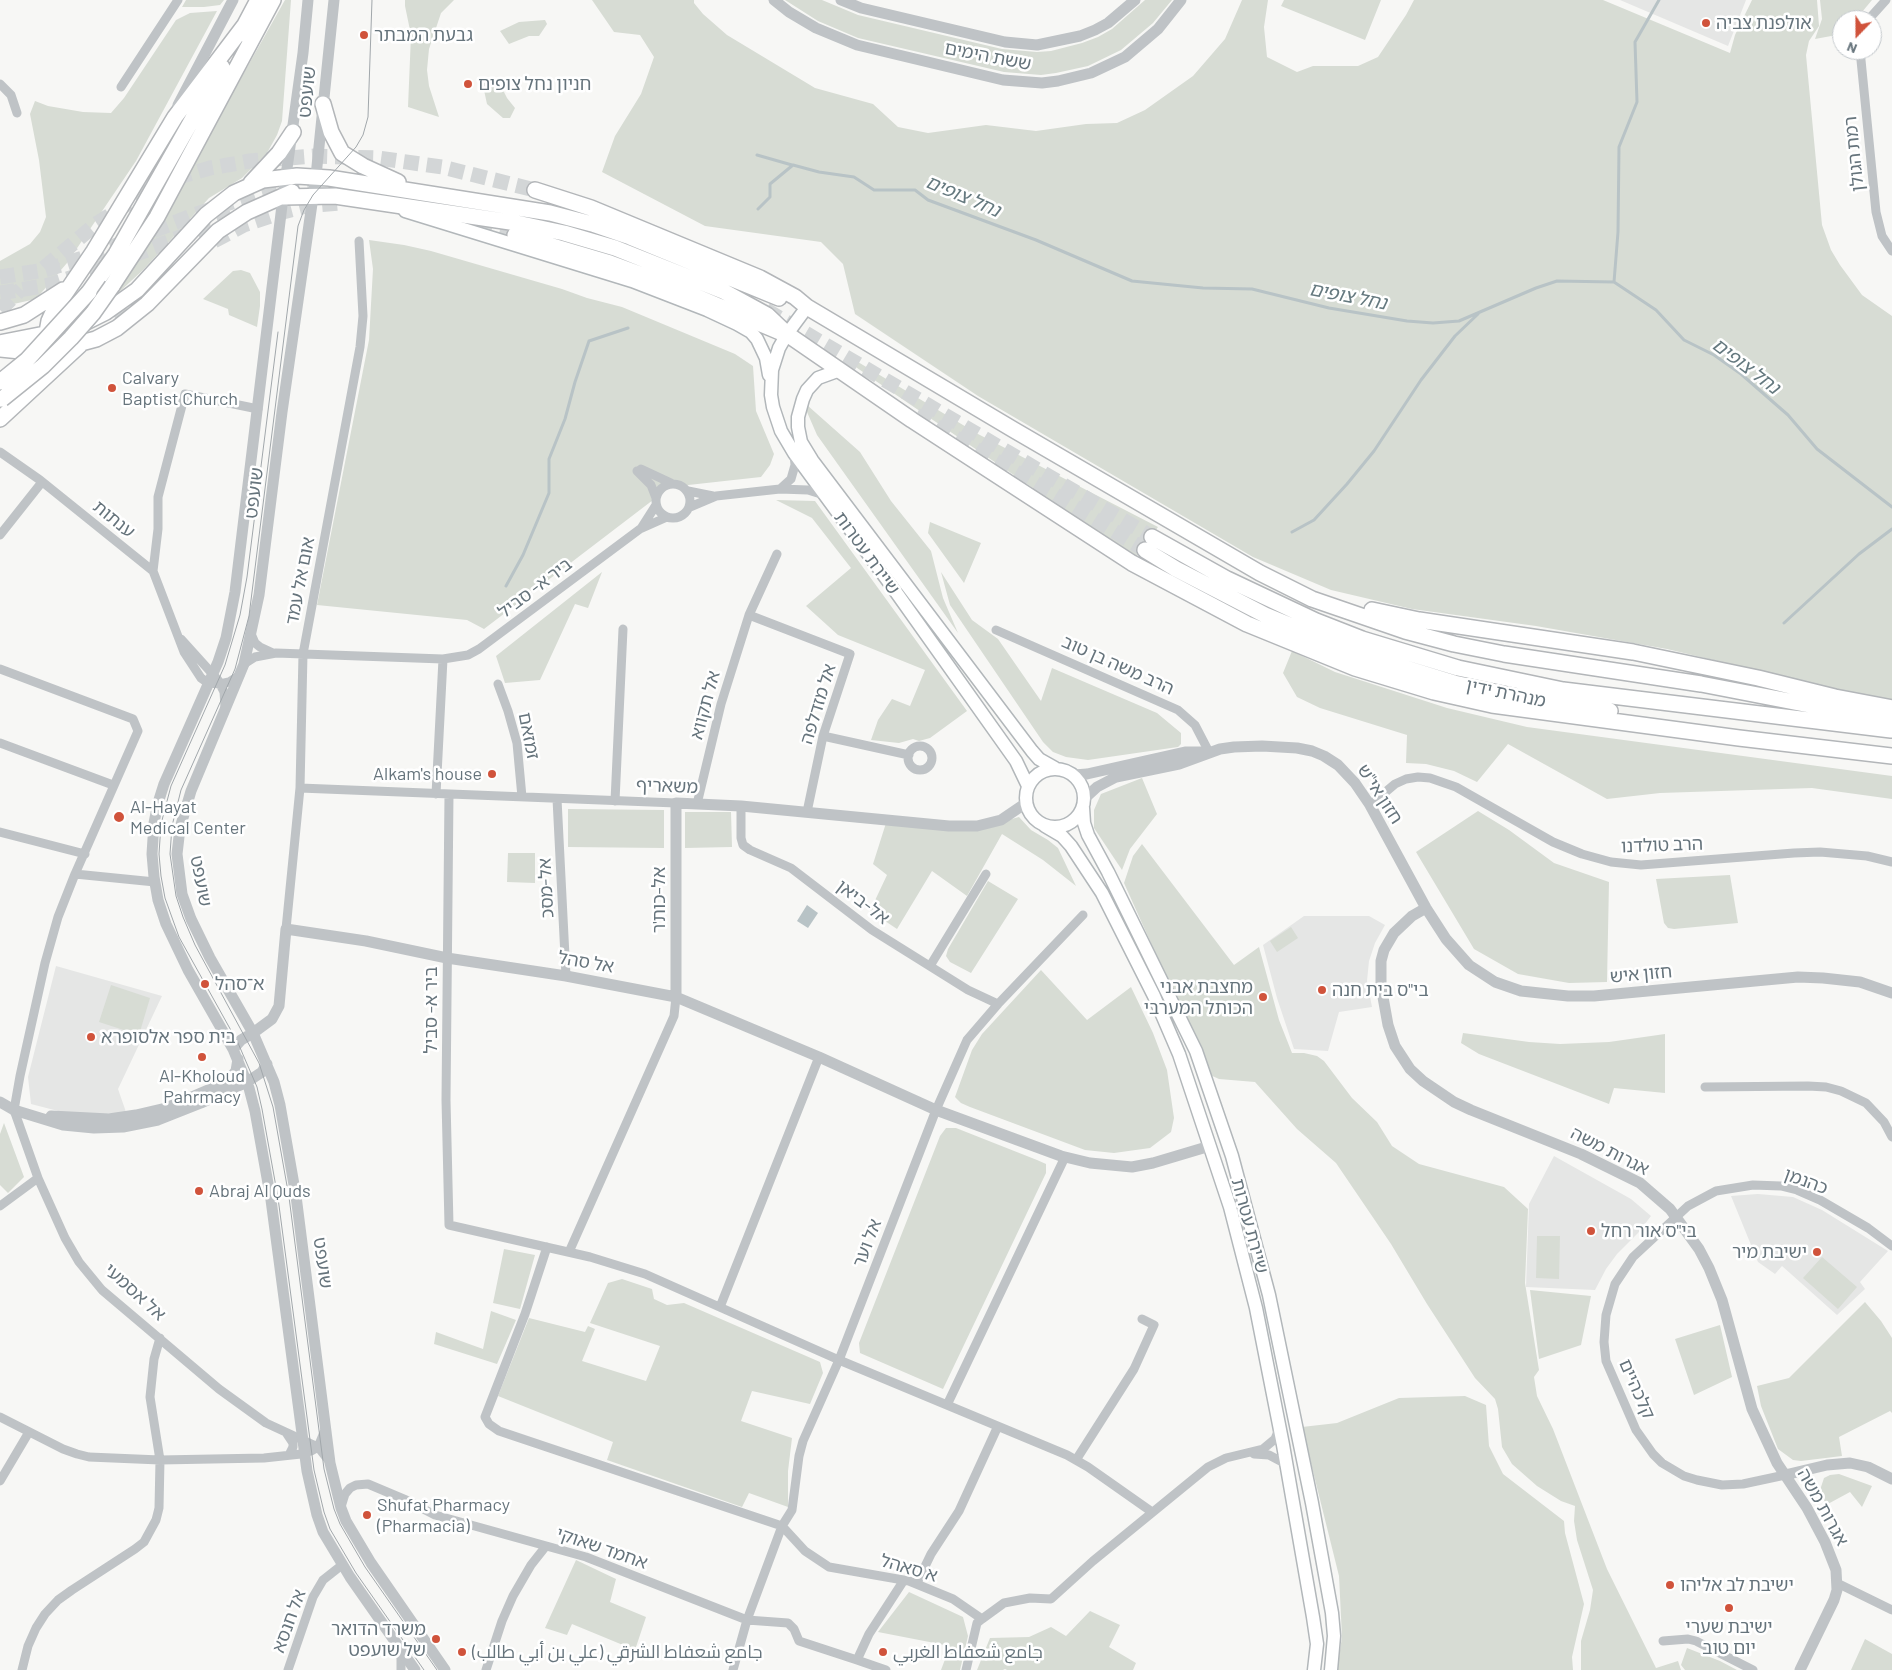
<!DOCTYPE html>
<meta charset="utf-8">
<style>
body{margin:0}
#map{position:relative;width:1892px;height:1670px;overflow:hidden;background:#f7f7f5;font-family:Barlow,sans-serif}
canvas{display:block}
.north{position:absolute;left:1832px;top:10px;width:50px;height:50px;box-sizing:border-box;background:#fff;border:1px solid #c2c7cb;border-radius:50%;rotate:202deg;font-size:14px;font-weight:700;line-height:20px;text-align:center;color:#66747c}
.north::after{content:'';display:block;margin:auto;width:18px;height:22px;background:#d0533b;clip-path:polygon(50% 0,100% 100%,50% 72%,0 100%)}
</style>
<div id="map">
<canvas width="1892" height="1670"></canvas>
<div class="north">N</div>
</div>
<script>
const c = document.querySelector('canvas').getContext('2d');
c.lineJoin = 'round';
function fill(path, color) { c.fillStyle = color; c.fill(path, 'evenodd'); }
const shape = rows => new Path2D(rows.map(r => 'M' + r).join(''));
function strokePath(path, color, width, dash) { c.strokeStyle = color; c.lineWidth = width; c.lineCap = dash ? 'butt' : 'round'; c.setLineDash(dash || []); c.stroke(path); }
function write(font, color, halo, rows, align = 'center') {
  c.font = font + ' Barlow,Cairo,"Noto Sans Hebrew",sans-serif'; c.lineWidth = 5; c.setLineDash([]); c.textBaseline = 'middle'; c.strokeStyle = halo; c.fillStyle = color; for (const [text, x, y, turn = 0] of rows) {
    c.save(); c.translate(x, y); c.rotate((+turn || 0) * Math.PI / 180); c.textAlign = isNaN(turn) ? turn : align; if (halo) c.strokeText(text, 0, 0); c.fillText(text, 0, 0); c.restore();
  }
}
fill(shape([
 [1620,0,1746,0,1728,46],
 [1304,916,1369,916,1385,925,1375,943,1369,961,1367,981,1372,1007,1339,1012,1328,1051,1294,1049,1277,998,1263,945],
 [56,966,162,996,118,1089,126,1112,97,1115,62,1112,31,1104,28,1077],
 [1554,1156,1631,1199,1651,1216,1638,1233,1617,1254,1606,1269,1595,1290,1526,1287,1529,1204],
 [1758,1194,1793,1197,1822,1210,1888,1251,1860,1282,1865,1289,1837,1315,1782,1266,1775,1274,1758,1262,1731,1196]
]), '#e5e6e5');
fill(shape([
 [186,0,224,0,220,5,204,7,182,7],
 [285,0,291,0,282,121,277,135,267,153,242,178,209,198,143,270,117,294,148,243],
 [405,0,454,0,441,13,429,49,427,70,429,86,439,117,408,107,411,35,405,6],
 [592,0,694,0,694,3,703,14,727,35,815,88,873,104,898,127,928,133,986,125,1036,131,1086,124,1117,123,1145,110,1193,76,1225,39,1242,0,1268,0,1264,27,1267,57,1297,72,1313,66,1358,66,1378,57,1406,15,1414,0,1603,0,1730,53,1735,35,1752,0,1817,0,1819,26,1809,41,1806,55,1822,225,1831,250,1840,265,1862,295,1892,316,1892,700,1864,696,1667,649,1536,626,1412,609,1331,590,1253,557,978,396,855,314,843,264,821,242,705,226,602,172,615,136,641,94,654,57,640,35,614,32],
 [785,0,822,0,858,15,1002,49,1037,52,1051,51,1082,43,1098,37,1112,29,1145,0,1172,0,1153,23,1121,50,1088,66,1056,73,1041,75,1004,72,858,38,818,21],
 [1284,0,1381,0,1365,40,1281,6],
 [1820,0,1872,0,1862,12,1858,20,1842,20,1842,34,1815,39,1822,19],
 [217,11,136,161,67,263,36,299,0,307,0,261,30,244,40,232,46,217,39,160,30,114,35,101,48,106,83,112,111,113,124,98,176,20,190,13],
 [545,20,547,24,539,36,529,36,509,44,500,31,519,22],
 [498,80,507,98,515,108,510,118,503,118,487,104,482,81],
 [369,240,404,245,431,251,562,289,587,298,622,307,735,354,753,366,756,411,774,454,770,465,761,477,670,487,484,629,467,620,317,605,369,340,373,269],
 [241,270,250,273,260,292,260,306,257,327,229,315,228,309,203,299,233,271],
 [853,359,978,434,1158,527,1137,556,1052,501,883,386,850,363],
 [807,405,860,452,891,501,931,551,943,598,958,633,817,435,807,412],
 [776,500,815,501,967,711,930,738,919,741,913,739,899,743,871,740,878,720,892,699,910,706,925,670,838,635,806,606,851,568,812,518],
 [930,522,981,543,964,583,928,533],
 [602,572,588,608,575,604,540,680,505,683,496,656],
 [941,572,972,620,998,639,1041,701,1052,668,1157,713,1181,733,1181,744,1178,747,1088,760,1066,757,1053,752,1043,742,950,605],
 [1292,651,1335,672,1447,708,1527,727,1892,776,1892,799,1812,788,1660,793,1607,799,1508,744,1477,782,1454,771,1426,764,1406,763,1407,735,1320,708,1297,697,1283,673],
 [1142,778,1157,814,1130,849,1122,870,1094,828,1094,810,1101,794],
 [568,809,664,810,664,848,568,847],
 [1478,811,1509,830,1554,863,1609,882,1607,982,1569,983,1518,974,1474,949,1416,852],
 [685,812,731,812,732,847,685,848],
 [1019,817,1031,830,1048,840,1058,848,1076,886,1043,860,1002,834,967,896,932,871,897,929,870,911,887,875,873,864,886,823,982,827],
 [1142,844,1234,965,1259,947,1279,1020,1292,1053,1304,1053,1317,1056,1324,1061,1352,1098,1377,1122,1392,1146,1419,1164,1504,1187,1528,1209,1525,1283,1539,1370,1534,1377,1537,1396,1553,1429,1607,1569,1656,1668,1678,1661,1681,1670,1581,1670,1581,1641,1590,1610,1593,1590,1577,1540,1574,1521,1575,1506,1561,1501,1537,1486,1512,1464,1502,1447,1498,1409,1495,1399,1475,1378,1427,1304,1391,1244,1336,1163,1297,1129,1255,1082,1219,1079,1208,1074,1188,1034,1159,961,1124,883,1133,856],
 [508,853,535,853,535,883,507,882],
 [1730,875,1738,923,1674,929,1668,928,1664,923,1656,879],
 [988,881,1018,899,971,973,950,962,946,956,948,949],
 [1291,927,1298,938,1277,952,1270,941],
 [1041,970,1087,1020,1131,987,1153,1033,1167,1070,1174,1118,1171,1132,1150,1148,1114,1153,1085,1150,970,1107,961,1103,955,1097,972,1050,982,1034],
 [111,985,150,998,139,1035,99,1022],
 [1463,1033,1529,1042,1560,1044,1609,1042,1665,1034,1665,1093,1614,1088,1609,1104,1479,1054,1461,1043],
 [4,1123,24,1177,8,1193,0,1185,0,1134],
 [946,1128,956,1128,1037,1160,1046,1164,1046,1173,943,1389,860,1353,859,1343,940,1136],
 [1537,1236,1560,1236,1559,1279,1536,1278],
 [504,1249,535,1255,520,1309,493,1303],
 [1822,1257,1857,1287,1838,1309,1803,1278],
 [622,1279,652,1289,654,1299,667,1305,684,1303,820,1362,823,1373,810,1404,752,1391,741,1421,792,1438,788,1471,788,1507,749,1493,742,1507,607,1460,613,1442,498,1396,529,1318,585,1332,588,1326,595,1329,582,1361,646,1381,660,1346,590,1323,608,1283],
 [1530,1290,1591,1296,1581,1345,1539,1359],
 [1865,1302,1881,1321,1892,1338,1892,1413,1890,1411,1839,1437,1842,1456,1801,1461,1793,1460,1778,1449,1761,1406,1757,1386,1789,1378],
 [491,1311,516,1320,497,1364,434,1344,436,1332,483,1349],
 [1720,1325,1732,1377,1694,1395,1675,1339],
 [1465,1396,1486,1405,1489,1446,1503,1474,1564,1521,1565,1533,1584,1604,1572,1657,1573,1670,1337,1670,1342,1637,1339,1576,1302,1427,1337,1423,1399,1398],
 [1839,1474,1872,1486,1862,1507,1850,1492,1826,1505,1820,1490,1824,1478,1830,1475],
 [576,1560,616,1579,610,1602,646,1617,635,1650,572,1624,567,1635,545,1628],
 [909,1592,963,1617,968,1636,960,1670,941,1670,950,1646,878,1632],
 [1090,1611,1120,1625,1109,1647,1136,1663,1133,1670,1007,1670,1005,1669,1003,1670,977,1670,990,1638,1029,1637,1051,1627,1066,1636],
 [1865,1639,1892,1654,1892,1670,1851,1670],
 [1687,1648,1720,1661,1737,1670,1685,1670,1681,1665]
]), '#d7dcd4');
fill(shape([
 [807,905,818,913,808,928,797,921]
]), '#b8c3c6');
strokePath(shape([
 [757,155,792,165],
 [758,209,770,197,770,184,793,165,819,172,854,177,874,190,915,190,928,200,1036,240,1132,281,1203,288,1252,289,1329,308,1407,321,1433,323,1459,321,1536,288,1557,281,1614,282,1656,310,1684,340,1714,355,1741,374,1788,415,1817,449,1892,507],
 [1614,282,1618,232,1619,147,1637,102,1635,42,1659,0],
 [1292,532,1314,520,1347,484,1374,451,1421,380,1455,336,1478,314],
 [506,586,523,555,549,493,549,459,565,419,575,382,589,341,628,328],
 [1784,623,1859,554,1892,529]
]), '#b8c3c6', 3);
strokePath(shape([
 [534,216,591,234],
 [455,220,515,235],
 [546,235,601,253],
 [214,241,244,225,283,212,306,206,339,203],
 [44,268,96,224,148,191,176,178,210,168,250,161,314,156,378,158,442,167,535,190],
 [0,277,45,270,89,256,194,215,256,194,277,188,320,182],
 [0,293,49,285,95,270,235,216],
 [0,310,21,289],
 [766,310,1152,537],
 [117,320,171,272],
 [916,415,1049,491,1145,550]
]), '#d3d6d7', 15, [15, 8]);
const secondary = shape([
 [405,211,632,281,707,310,737,324,751,332,757,339,766,358,769,375],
 [807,307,787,334,779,348,772,370,771,395,773,407,781,431,794,453,891,585,1016,761,1028,786],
 [840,370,818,378,807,390,803,399,798,417,798,427,801,442,812,460,1032,751,1039,759,1055,768],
 '1026 798a29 29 0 1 1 58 0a29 29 0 1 1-58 0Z',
 [1083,808,1084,823,1088,835,1108,872,1196,1051,1232,1156,1269,1295,1312,1503,1332,1613,1334,1636,1331,1670],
 [1045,826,1062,836,1071,846,1102,893,1154,996,1179,1054,1230,1207,1256,1308,1283,1445,1313,1617,1317,1644,1314,1670]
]);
const trunk = shape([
 [240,34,258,0],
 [323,104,331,132,342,153,363,166,398,182],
 [251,183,279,153,293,132],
 [535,190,591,208,760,278,795,297,807,307,1014,430,1260,573,1312,599,1405,631,1454,644,1504,654,1701,684,1892,721],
 [283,197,335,196,517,223,564,233,615,248,723,291,767,315,787,334,912,420,1132,563,1247,624,1355,668,1434,692,1492,705,1739,738,1892,756],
 [515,235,610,263,664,283,780,332],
 [112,286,157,217,273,0],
 [89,292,116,254,222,67],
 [0,322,24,315,63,290],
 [0,343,65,330,80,325,106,312,137,290,206,215,234,193,263,180,297,176,329,178,550,213,592,224,630,237,779,298],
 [0,349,30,352,55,350,96,339,117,328,147,304,218,231,247,212,292,192],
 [55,350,47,337,47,332,49,321,54,310,94,251,175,117,244,26],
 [0,419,80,345],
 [1152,537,1227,579,1316,621,1362,639,1458,668,1563,690,1891,730],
 [1145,550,1176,569,1265,615,1357,653,1454,683,1506,694,1610,711],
 [1372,610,1419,620,1633,652,1758,678,1835,697,1892,708]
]);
strokePath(secondary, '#b2b7ba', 15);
strokePath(trunk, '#b3b6b9', 18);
strokePath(shape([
 [1868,20,1886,0],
 [1860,50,1876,212,1882,236,1892,251],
 [0,84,11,95,17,113],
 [121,87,178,0],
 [0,452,40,480,153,571,184,652,201,678,208,683,220,684,229,682,240,675],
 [641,469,671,483],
 [637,471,651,485,656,498],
 '656 501a17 17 0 1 1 34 0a17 17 0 1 1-34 0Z',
 [780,489,791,479,795,465,794,453],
 [688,491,713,496],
 [690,507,716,496,780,489,808,490,824,495],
 [642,527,656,505],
 [0,535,42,482],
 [153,571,158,529,158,497,185,394,258,409],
 [749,615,850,654,823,736,807,812],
 [996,630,1178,710,1195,725,1209,752],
 [252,636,255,643,260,647,273,653],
 [181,639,218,680,224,692,225,707],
 [244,664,255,657,276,653,443,659,468,655,479,649,640,529,667,517],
 [0,669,133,719,138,731,75,874,58,917,45,963,20,1076,14,1110,38,1178,65,1238,79,1262,102,1290,219,1389,266,1423,318,1447,329,1461],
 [498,684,508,711,517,743,522,797],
 [823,736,909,755],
 [0,743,113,785],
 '908 758a12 12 0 1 1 24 0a12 12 0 1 1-24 0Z',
 [300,788,676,803],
 [436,794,443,659],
 [449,794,446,1100,449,1225,590,1257,645,1274,839,1360,1067,1455,1088,1467,1152,1512],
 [557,799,566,976],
 [615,801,623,629],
 [697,804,721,704,749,615,777,554],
 [1370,805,1395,784,1406,779,1418,777,1430,778,1456,787,1553,842,1582,854,1611,862,1641,865,1794,853,1820,852,1867,856,1892,862],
 [741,806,741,838,743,845,750,850,791,868,872,930,968,990,998,1004],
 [0,832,85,854],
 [75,874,155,882],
 [286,929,300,788,303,654,360,347,363,316,359,241],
 [930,966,986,874],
 [1705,1087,1808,1086,1826,1087,1841,1091,1866,1103,1884,1122,1892,1137],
 [0,1206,38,1178],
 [547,1247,525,1314,485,1417,489,1424,499,1431,782,1526,805,1551,829,1567,909,1581,953,1599,982,1619,977,1623,966,1670],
 [569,1252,674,1016,676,997],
 [720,1307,819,1057],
 [947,1405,1065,1157],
 [0,1417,63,1449,77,1454,89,1457,160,1460,264,1458,301,1454,311,1451,318,1447,325,1430],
 [287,1434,293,1443,293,1447,289,1455],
 [1254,1454,1269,1455,1286,1464],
 [1076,1460,1134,1369,1154,1325,1142,1319],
 [1785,1475,1743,1484,1722,1485,1697,1480,1684,1476,1662,1463,1653,1454,1636,1430,1606,1361,1604,1342,1606,1315,1615,1284,1633,1257,1688,1206,1716,1191,1753,1185,1781,1186,1797,1190,1820,1200,1868,1228,1892,1246],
 [0,1481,29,1432],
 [341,1507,345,1494,350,1488,356,1485,368,1484,406,1500,435,1515,586,1557,747,1620,788,1623,794,1629,799,1641,857,1660],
 [917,1583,931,1554,959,1511,998,1426],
 [1837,1583,1892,1610],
 [982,1619,1004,1603,1030,1598,1051,1599,1093,1561,1208,1467,1226,1458,1263,1449,1275,1439,1279,1429],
 [1663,1641,1688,1639,1696,1641,1753,1670],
 [22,1670,28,1646,36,1628,45,1614,58,1600,72,1590,135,1549,144,1542,156,1520,159,1508,160,1460,150,1397,154,1359,160,1338],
 [288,1670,313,1597,323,1580,342,1565],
 [401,1670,401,1651],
 [486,1670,502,1621,513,1596,531,1565,546,1546],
 [733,1670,747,1620,782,1526,792,1510,799,1456,803,1441,839,1360,936,1110,967,1040,998,1004,1083,915],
 [886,1670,857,1660,869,1634,904,1580]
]), '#bfc3c6', 9);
strokePath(shape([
 [308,0,303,53,283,197,235,592,226,638,218,662,164,784,158,803,154,823,152,854,154,877,158,900,166,924,188,970,233,1049,249,1088,255,1111,271,1200,307,1471,317,1515,323,1532,350,1577,415,1670],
 [334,0,316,176,282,412,259,595,244,664,191,791,180,828,177,854,182,894,191,919,210,958,253,1033,274,1082,280,1105,296,1196,330,1463,341,1508,346,1521,371,1563,445,1670],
 [774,0,789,12,816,28,857,45,1003,80,1042,83,1058,81,1091,73,1125,57,1158,29,1181,0],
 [841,0,861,8,1005,42,1037,45,1080,36,1095,30,1108,23,1135,0],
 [178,105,233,0],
 [1074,775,1087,774,1185,752,1207,752],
 [1085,798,1097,787,1116,777,1179,764,1220,749,1234,747,1262,746,1297,748,1312,751,1324,756,1338,765,1355,783,1370,805,1426,908,1446,939,1469,965,1495,982,1521,991,1568,996,1594,996,1798,977,1823,978,1860,982,1892,993],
 [1426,908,1412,916,1394,933,1384,950,1381,961,1381,986,1388,1025,1395,1046,1410,1069,1423,1081,1454,1102,1471,1110,1581,1154,1640,1183,1670,1209,1699,1249,1709,1268,1722,1300,1752,1409,1777,1463,1807,1508,1825,1542,1836,1570,1837,1590,1834,1600,1800,1670],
 [676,997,676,803,741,806,949,826,977,826,1001,820,1026,803],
 [233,1049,241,1040,253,1033,272,1019,279,1006,286,929,366,941,447,958,566,976,676,997,819,1057,936,1110,1061,1156,1090,1163,1132,1167,1153,1163,1210,1146],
 [0,1102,14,1110,63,1125,94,1128,123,1127,158,1120,201,1103,247,1082,262,1072,267,1064],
 [51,1116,109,1119,136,1115,166,1108,222,1084,230,1078,236,1071,238,1059],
 [1785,1475,1827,1465,1850,1463,1868,1467,1892,1479]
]), '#bfc3c6', 11);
strokePath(secondary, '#fff', 12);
strokePath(trunk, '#fff', 15);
strokePath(shape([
 [372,0,368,117,363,135,356,147,313,195,304,210,298,226,249,616,235,669,181,790,172,826,170,854,176,896,183,917,195,945,259,1063,273,1107,289,1197,324,1469,334,1509,340,1524,365,1567,437,1670],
 [278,332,247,577,240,615,225,665,171,786,161,824,159,854,161,876,165,898,179,937,238,1043,257,1087,262,1109,278,1198,314,1470,324,1512,330,1529,356,1573,424,1670]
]), '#a1a7ab', 1);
const trunkBridge = shape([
 [0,382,27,360,89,292],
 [2,399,43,366,71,338,93,313,112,286]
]);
strokePath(trunkBridge, '#b3b6b9', 18, []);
strokePath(trunkBridge, '#fff', 15);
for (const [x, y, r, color] of [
 [1706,23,5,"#d0533b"],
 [364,35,5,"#d0533b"],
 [468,84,5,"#d0533b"],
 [112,388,5,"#d0533b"],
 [492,774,5,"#d0533b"],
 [119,817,6,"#d0533b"],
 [205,984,5,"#d0533b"],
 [1322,990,5,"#d0533b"],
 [1263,997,5,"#d0533b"],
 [91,1037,5,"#d0533b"],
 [202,1057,5,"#d0533b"],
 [199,1191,5,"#d0533b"],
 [1591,1231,5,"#d0533b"],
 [1817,1252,5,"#d0533b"],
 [367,1515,5,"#d0533b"],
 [1670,1585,5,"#d0533b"],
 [1729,1608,5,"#d0533b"],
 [436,1639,5,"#d0533b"],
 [462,1652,5,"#d0533b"],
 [883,1652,5,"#d0533b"]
]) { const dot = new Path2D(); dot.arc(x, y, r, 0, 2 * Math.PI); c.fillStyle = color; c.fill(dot); strokePath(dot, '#fff', 2); }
write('18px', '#66747c', '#fff', [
 ["אולפנת צביה",1716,23],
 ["גבעת המבתר",374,35],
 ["חניון נחל צופים",478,84],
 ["Calvary",122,378],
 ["Baptist Church",122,399],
 ["Alkam's house",482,774,"right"],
 ["Al-Hayat",130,807],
 ["Medical Center",130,828],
 ["א־סהל",215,984],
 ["מחצבת אבני",1253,987,"right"],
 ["הכותל המערבי",1253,1008,"right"],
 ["בי\"ס בית חנה",1332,990],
 ["בית ספר אלסופרא",101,1037],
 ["Al-Kholoud",202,1076,"center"],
 ["Pahrmacy",202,1097,"center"],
 ["Abraj Al Quds",209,1191],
 ["בי\"ס אור רחל",1601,1231],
 ["ישיבת מיר",1807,1252,"right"],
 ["Shufat Pharmacy",377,1505],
 ["(Pharmacia)",377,1526],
 ["ישיבת לב אליהו",1680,1585],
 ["ישיבת שערי",1729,1627,"center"],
 ["יום טוב",1729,1648,"center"],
 ["משרד הדואר",426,1629,"right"],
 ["של שועפט",426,1650,"right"],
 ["جامع شعفاط الشرقي (علي بن أبي طالب)",472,1652],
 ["جامع شعفاط الغربي",893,1652]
], 'left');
write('18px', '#66747c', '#fff', [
 ["ששת הימים",988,56,11],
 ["שועפט",307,92,-84],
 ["רמת הגולן",1854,154,-96],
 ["שועפט",254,493,-83],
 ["ענתות",114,519,39],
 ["שיירת עטרות",867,553,54],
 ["אום אל עמד",300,581,-79],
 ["ביר א- סביל",535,588,-37],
 ["הרב משה בן טוב",1118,665,24],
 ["מנהרת ידין",1506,693,12],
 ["אל מזדלפה",818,704,-73],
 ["אל תקווא",705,705,-75],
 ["זמזאם",529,736,79],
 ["משאריף",667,786,2],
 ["חזון אי\"ש",1380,794,57],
 ["הרב טולדנו",1662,845,-2],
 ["שועפט",201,881,79],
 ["אל-מסכ",546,888,-93],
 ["אל-כות'ר",659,900,-90],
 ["אל-ביאן",863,902,37],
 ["אל סהל",586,962,10],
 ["חזון איש",1641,974,-5],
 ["ביר א- סביל",431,1010,-90],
 ["אגרות משה",1610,1151,27],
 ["כהנמן",1806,1181,20],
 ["שיירת עטרות",1250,1226,75],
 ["אל וער",867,1243,-69],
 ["שועפט",323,1263,82],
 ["אל אסמעי",135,1292,42],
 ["קלכהיים",1637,1389,66],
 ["אגרות משה",1823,1507,61],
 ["אחמד שאוקי",602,1548,19],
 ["א סאהל",909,1568,16],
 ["אל חנסא",289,1621,-70]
]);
write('italic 19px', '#65797f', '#fff', [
 ["נחל צופים",963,196,23],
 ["נחל צופים",1348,296,11],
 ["נחל צופים",1746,366,37]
]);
</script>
